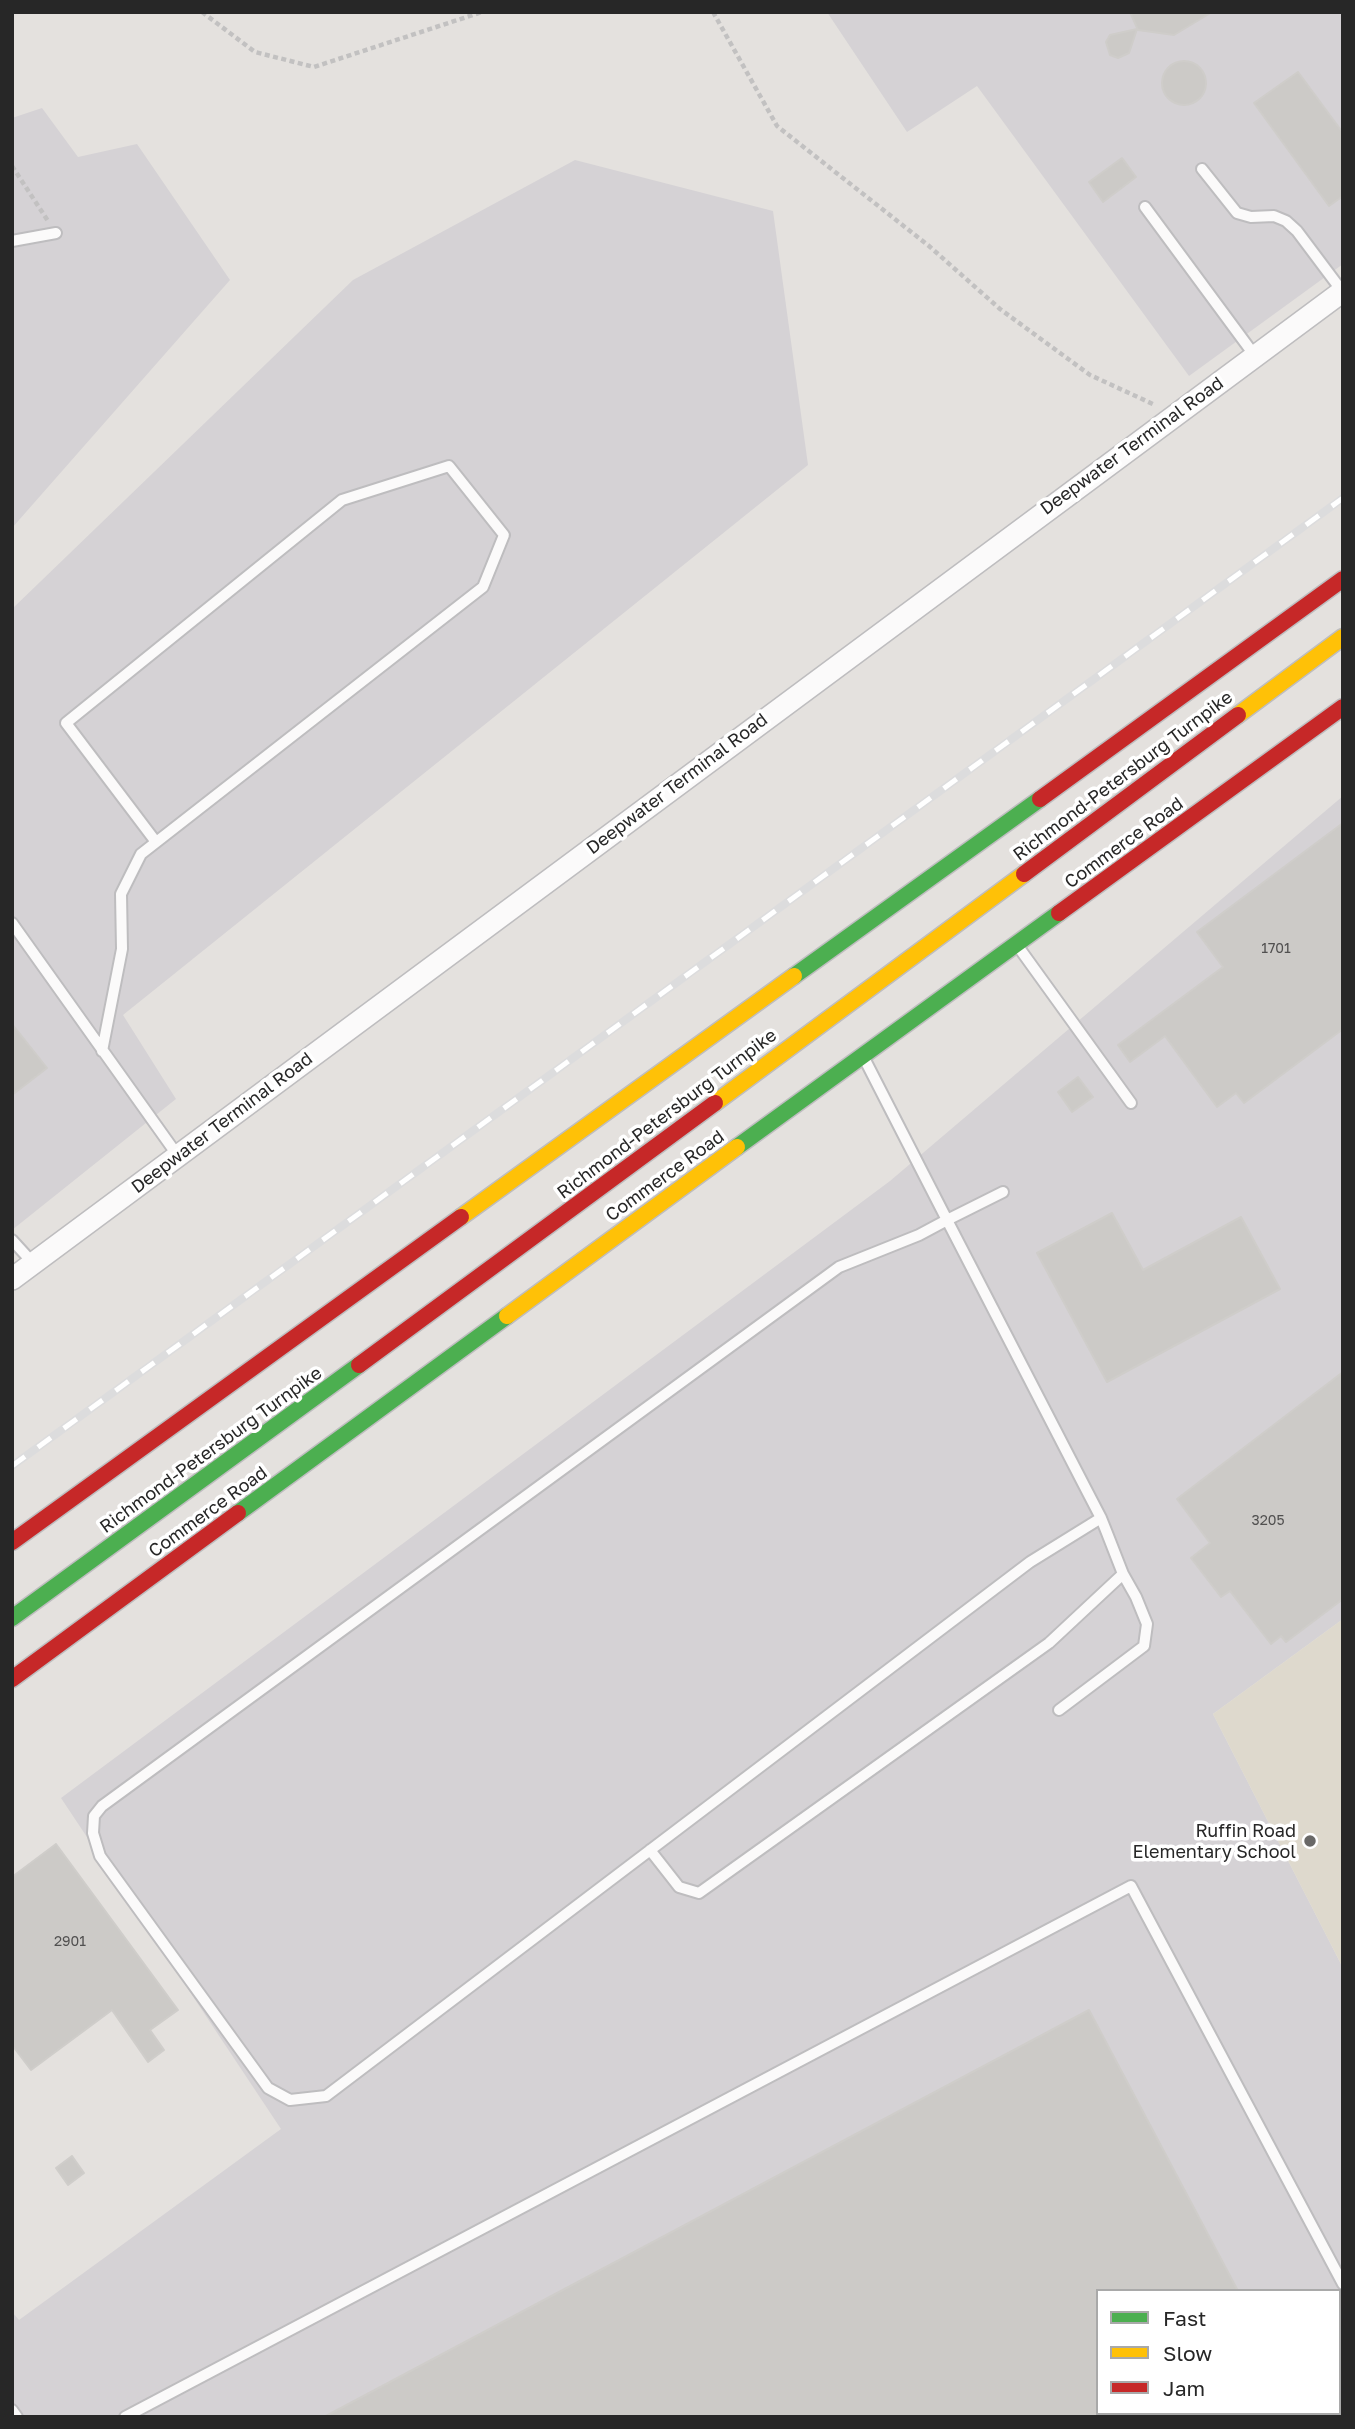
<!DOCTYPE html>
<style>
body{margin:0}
#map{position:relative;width:1355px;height:2429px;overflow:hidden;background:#e4e1de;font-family:"Golos Text",sans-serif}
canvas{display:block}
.frame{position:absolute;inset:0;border:14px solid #272727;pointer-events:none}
.legend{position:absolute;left:1096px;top:2289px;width:245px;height:126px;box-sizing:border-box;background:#fff;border:2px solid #a9a9a9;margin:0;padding:9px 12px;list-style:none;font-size:21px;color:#272727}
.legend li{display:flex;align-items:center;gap:14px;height:35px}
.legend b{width:35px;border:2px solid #a9a9a9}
</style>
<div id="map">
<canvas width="1355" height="2429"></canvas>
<div class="frame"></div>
<ul class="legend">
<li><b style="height:9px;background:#4caf50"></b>Fast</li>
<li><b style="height:9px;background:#ffc107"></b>Slow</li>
<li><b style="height:9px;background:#c62828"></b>Jam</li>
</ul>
</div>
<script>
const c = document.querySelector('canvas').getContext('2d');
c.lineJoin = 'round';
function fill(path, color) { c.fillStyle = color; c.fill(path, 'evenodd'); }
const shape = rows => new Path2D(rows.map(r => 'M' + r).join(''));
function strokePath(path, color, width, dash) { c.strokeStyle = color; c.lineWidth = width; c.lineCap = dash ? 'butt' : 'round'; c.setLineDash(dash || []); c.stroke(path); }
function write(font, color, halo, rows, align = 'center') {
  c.font = font + ' "Golos Text",sans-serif'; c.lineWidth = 7; c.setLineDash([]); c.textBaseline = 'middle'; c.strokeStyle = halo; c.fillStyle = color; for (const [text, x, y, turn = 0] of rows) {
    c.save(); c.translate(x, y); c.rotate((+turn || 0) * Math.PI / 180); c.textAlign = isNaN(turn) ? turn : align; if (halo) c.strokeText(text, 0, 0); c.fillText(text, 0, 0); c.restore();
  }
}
fill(shape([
 [827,12,1343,12,1343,264,1189,376,977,86,907,132],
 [42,108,78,157,137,144,230,280,12,528,12,118],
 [575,160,773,211,808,465,123,1015,176,1099,12,1230,12,609,353,280],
 [1343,796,1343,1619,1213,1714,1343,1968,1343,2417,12,2417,12,2312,19,2320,281,2129,61,1798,890,1181],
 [1098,2291,1339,2291,1339,2413,1098,2413]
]), '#d5d2d5');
fill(shape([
 [1343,1619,1343,1968,1213,1714]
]), '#ded9cd');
const building = shape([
 [1130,12,1212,12,1174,35,1138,30,1130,12],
 [1137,29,1129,53,1118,58,1110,55,1106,42,1110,35,1137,29],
 '1162 83a22 22 0 1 1 44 0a22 22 0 1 1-44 0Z',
 [1298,72,1343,133,1343,196,1329,206,1254,103,1298,72],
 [1122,158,1136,177,1103,202,1089,182,1122,158],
 [1343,823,1343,1029,1244,1103,1236,1093,1217,1107,1165,1036,1130,1062,1118,1045,1223,967,1197,932,1343,823],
 [12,1024,47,1068,12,1095,12,1024],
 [1078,1077,1093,1097,1072,1112,1058,1092,1078,1077],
 [1112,1213,1143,1270,1241,1217,1280,1289,1107,1382,1037,1253,1112,1213],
 [1343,1372,1343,1599,1286,1642,1281,1636,1271,1644,1230,1591,1221,1597,1191,1558,1210,1543,1177,1499,1343,1372],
 [56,1844,178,2010,150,2030,164,2050,148,2062,112,2010,31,2070,12,2045,12,1877,56,1844],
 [1089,2010,1238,2291,1098,2291,1098,2417,324,2417,1089,2010],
 [72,2156,84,2173,68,2185,56,2168,72,2156]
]);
fill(building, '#cccac7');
strokePath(building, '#cfcdca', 2);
const lane = shape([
 [1202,169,1237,213,1251,217,1274,216,1286,221,1297,231,1342,291],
 [1145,207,1255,356],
 [12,241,56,233],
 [12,923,178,1156],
 [1017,945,1131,1103],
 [102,1051,122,949,121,894,141,854,483,587,504,535,449,466,342,500,66,723,156,842],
 [864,1058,947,1220,1003,1192],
 [12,1240,33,1263],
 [1059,1710,1144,1646,1147,1624,1136,1597,1123,1574,1107,1533,1101,1518,1088,1493,947,1220,919,1235,839,1267,102,1806,94,1816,93,1833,100,1856,268,2088,290,2100,326,2096,1030,1562,1101,1518],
 [650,1850,679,1887,699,1893,1049,1643,1123,1574],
 [12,2410,17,2417],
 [125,2417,1131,1886,1343,2284]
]);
const street = shape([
 [12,1279,1343,291]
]);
const fast = shape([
 [794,976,1040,799],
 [737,1147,1059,913],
 [238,1513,507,1316],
 [12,1618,359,1365]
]);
const slow = shape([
 [1238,715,1343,637],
 [715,1103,1024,874],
 [461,1217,794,976],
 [507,1316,737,1147]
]);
const jam = shape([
 [1040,799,1343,579],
 [1024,874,1238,715],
 [1059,913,1343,707],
 [359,1365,715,1103],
 [12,1542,461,1217],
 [12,1679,238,1513]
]);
strokePath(lane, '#bebdbf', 14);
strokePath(street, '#bebdbf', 24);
strokePath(fast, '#bebdbf', 19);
strokePath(slow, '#bebdbf', 19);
strokePath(jam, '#bebdbf', 19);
strokePath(shape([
 [202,12,255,52,314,67,482,12],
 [713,12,777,126,929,246,1000,309,1090,375,1155,405],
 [12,166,48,221]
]), '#c2c1c1', 4.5, [5, 3.5]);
strokePath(lane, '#fbfafa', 10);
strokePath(street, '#fbfafa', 21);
strokePath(fast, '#4caf50', 16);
strokePath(slow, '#ffc107', 16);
strokePath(jam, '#c62828', 16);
const rail = shape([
 [12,1466,1343,498]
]);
strokePath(rail, '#dcdcdd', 8);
strokePath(rail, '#fff', 5, [16]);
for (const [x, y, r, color] of [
 [1310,1841,7,"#696867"]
]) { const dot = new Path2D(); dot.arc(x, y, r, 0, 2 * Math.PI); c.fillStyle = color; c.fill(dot); strokePath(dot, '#fff', 2.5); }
write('14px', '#515050', null, [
 ["1701",1276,949],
 ["3205",1268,1521],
 ["2901",70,1942]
]);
write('18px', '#272727', '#fff', [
 ["Deepwater Terminal Road",1132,446,-36],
 ["Richmond-Petersburg Turnpike",1123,776,-37],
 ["Deepwater Terminal Road",677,784,-37],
 ["Commerce Road",1124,843,-36],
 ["Richmond-Petersburg Turnpike",667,1114,-37],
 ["Deepwater Terminal Road",222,1123,-37],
 ["Commerce Road",665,1176,-36],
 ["Richmond-Petersburg Turnpike",211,1450,-36],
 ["Commerce Road",208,1512,-36]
]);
write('18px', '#272727', '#fff', [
 ["Ruffin Road",1296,1831],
 ["Elementary School",1296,1852]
], 'right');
</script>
